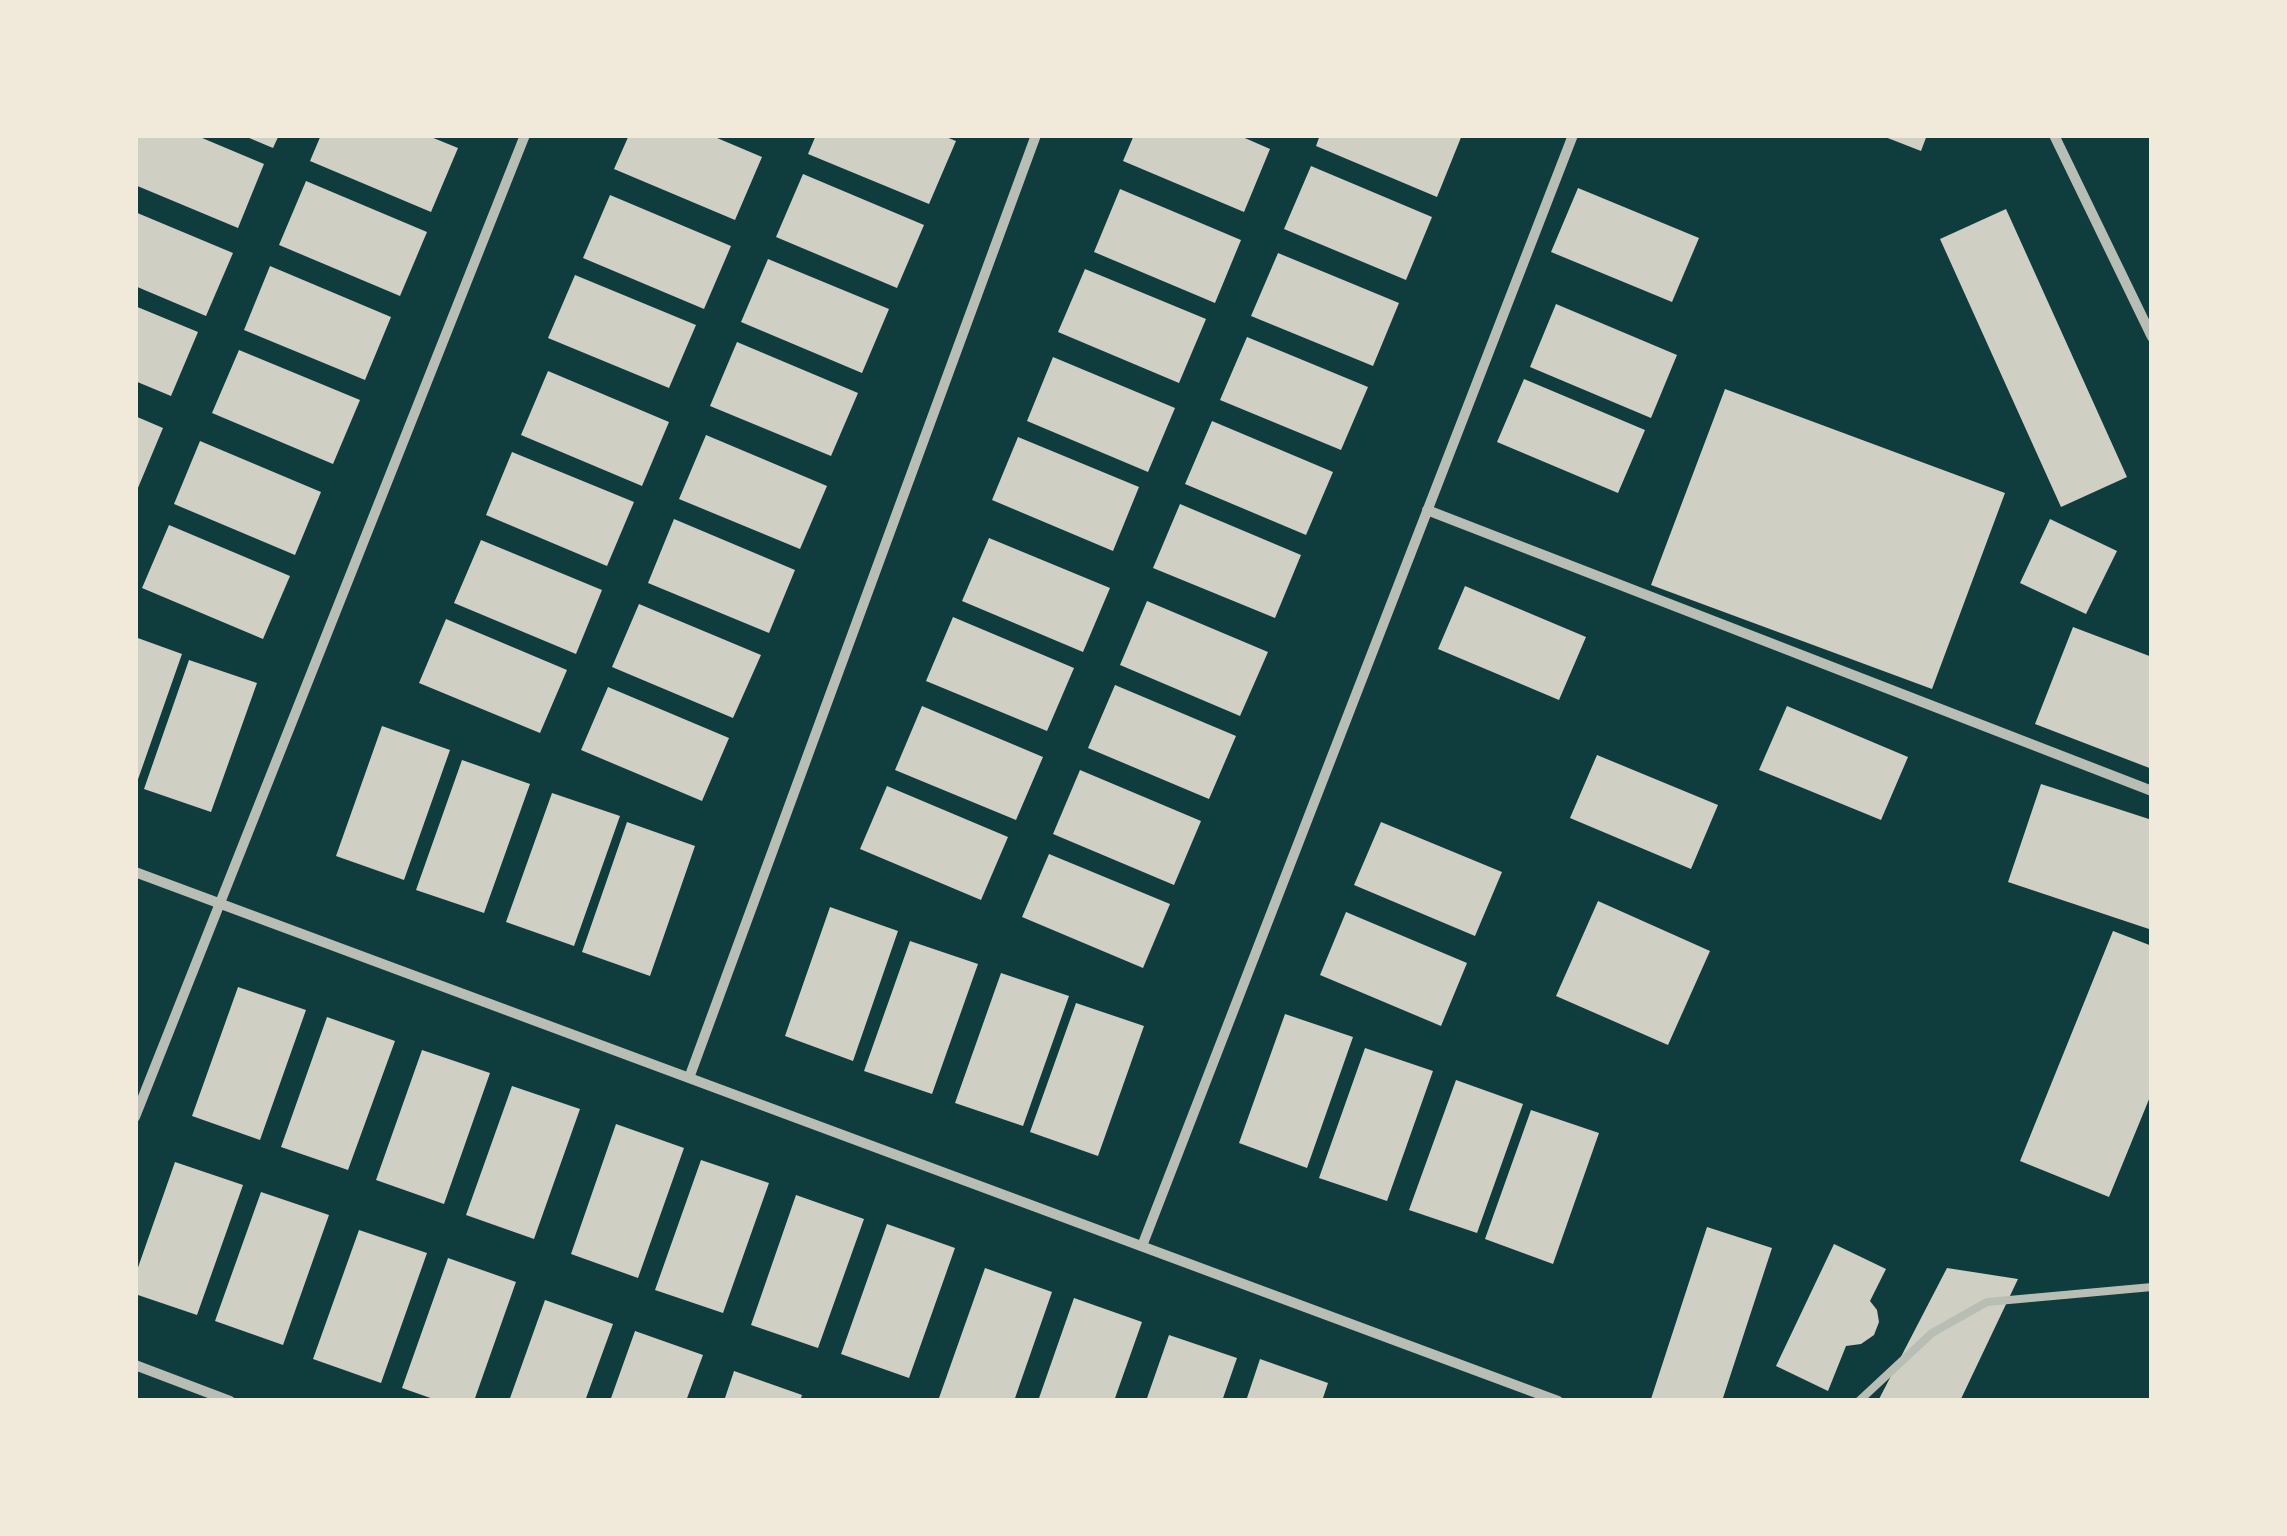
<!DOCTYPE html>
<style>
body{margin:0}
#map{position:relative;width:2287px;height:1536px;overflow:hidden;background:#0f3d3e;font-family:Mulish,sans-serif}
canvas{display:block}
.frame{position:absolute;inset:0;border:138px solid #f1e9da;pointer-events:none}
</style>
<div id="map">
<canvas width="2287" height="1536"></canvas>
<div class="frame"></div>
</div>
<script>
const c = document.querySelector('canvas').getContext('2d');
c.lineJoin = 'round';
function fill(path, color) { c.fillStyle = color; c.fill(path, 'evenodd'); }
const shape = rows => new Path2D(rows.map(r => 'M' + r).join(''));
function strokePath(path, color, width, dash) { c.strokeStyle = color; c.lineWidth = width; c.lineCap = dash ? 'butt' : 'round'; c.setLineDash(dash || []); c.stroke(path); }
fill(shape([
 [135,135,195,135,264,164,238,228,135,185],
 [242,135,279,135,273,148],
 [321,135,426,135,458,148,431,212,310,161],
 [629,135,710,135,762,157,735,220,614,169],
 [816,135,941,135,956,141,929,204,808,154],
 [1134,135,1238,135,1270,149,1244,212,1123,161],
 [1320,135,1462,135,1437,197,1316,146],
 [1880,135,1927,135,1921,151],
 [1311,166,1432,217,1406,280,1284,229],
 [803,174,924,225,897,288,776,237],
 [306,181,427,232,400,296,279,245],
 [1578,188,1699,238,1672,302,1551,252],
 [1120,189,1241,240,1215,303,1094,252],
 [610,195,731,246,704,309,583,258],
 [2006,209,2127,477,2061,507,1940,239],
 [135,212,233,253,206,316,135,286],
 [1278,253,1399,303,1373,366,1251,316],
 [768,259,889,309,862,373,741,322],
 [270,266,391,317,365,380,244,330],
 [1085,269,1206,319,1179,383,1058,332],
 [575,275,696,325,669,388,548,338],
 [1556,304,1677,355,1651,418,1530,367],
 [135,306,198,332,171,396,135,381],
 [1247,337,1368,387,1341,450,1220,400],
 [737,342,858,393,831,456,710,406],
 [239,350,360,400,333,464,212,413],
 [1053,357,1175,408,1148,472,1027,421],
 [548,371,669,422,642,486,521,435],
 [1524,379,1645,430,1618,493,1497,442],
 [1725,389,2005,493,1932,689,1651,585],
 [135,416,163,428,135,495],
 [1212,421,1333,472,1306,535,1185,484],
 [706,435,827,486,800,549,679,499],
 [1018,437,1139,487,1113,551,992,500],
 [200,441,321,492,295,555,174,504],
 [512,452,634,502,607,566,486,515],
 [1180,504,1301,555,1275,618,1153,568],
 [674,519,795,570,769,633,648,583],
 [2050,519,2117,551,2086,614,2020,583],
 [169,525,290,576,263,639,142,588],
 [989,538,1110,588,1083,652,962,601],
 [481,540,602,590,576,654,454,603],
 [1465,586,1586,637,1559,700,1438,649],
 [1147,601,1268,652,1240,716,1120,665],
 [639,604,761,655,733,718,612,667],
 [953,617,1074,668,1047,731,926,681],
 [446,619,567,670,540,733,419,683],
 [2073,627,2152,657,2152,769,2035,724],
 [135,637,182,654,136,785,135,785],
 [189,660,257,683,211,812,144,789],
 [1115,685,1236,736,1209,799,1088,748],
 [608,687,729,738,702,801,581,750],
 [922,706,1043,757,1016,820,895,770],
 [1787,706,1908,757,1881,820,1759,770],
 [382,726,450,750,404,880,336,856],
 [1597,755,1718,805,1691,869,1570,818],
 [462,760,530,784,484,913,416,890],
 [1080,770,1201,821,1174,885,1053,834],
 [2041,784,2152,820,2152,930,2008,882],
 [887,786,1008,837,981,900,860,849],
 [552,793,620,816,574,946,506,922],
 [627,822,695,846,650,976,582,952],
 [1381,822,1502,872,1475,936,1354,885],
 [1049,854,1170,904,1143,968,1022,917],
 [1598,901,1710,951,1668,1045,1556,996],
 [830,907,898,931,853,1061,785,1036],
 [1346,912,1467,963,1441,1026,1320,975],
 [2113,931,2152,946,2152,1092,2109,1197,2020,1161],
 [910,941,978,964,932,1094,864,1071],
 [1001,973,1069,996,1023,1126,955,1103],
 [238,987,306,1010,260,1140,192,1116],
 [1076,1003,1144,1026,1098,1156,1030,1132],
 [1285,1014,1353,1037,1307,1168,1239,1143],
 [327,1017,395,1041,348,1170,281,1147],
 [1365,1048,1433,1071,1387,1201,1319,1178],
 [422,1050,490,1073,444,1204,376,1180],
 [1456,1080,1523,1104,1477,1233,1409,1210],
 [512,1086,580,1109,534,1239,466,1215],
 [1531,1110,1599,1133,1553,1264,1485,1239],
 [616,1124,684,1148,638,1278,571,1254],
 [701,1160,769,1183,723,1313,655,1290],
 [175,1162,243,1185,197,1315,135,1294,135,1276],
 [261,1192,329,1215,283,1345,215,1321],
 [796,1195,864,1219,818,1348,751,1325],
 [887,1224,955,1248,909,1378,841,1354],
 [1707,1227,1772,1248,1722,1401,1656,1401,1651,1399],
 [359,1230,427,1253,381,1383,313,1359],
 [1834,1244,1886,1269,1870,1301,1877,1310,1879,1322,1874,1335,1861,1344,1846,1346,1828,1391,1776,1366],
 [448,1258,516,1282,474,1401,439,1401,402,1388],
 [985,1268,1052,1292,1014,1401,947,1401,939,1398],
 [1947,1268,2018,1279,1960,1401,1878,1401],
 [1074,1298,1142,1322,1114,1401,1038,1401],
 [545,1300,613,1324,585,1401,509,1401],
 [635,1331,703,1355,686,1401,610,1401],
 [1169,1335,1237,1358,1222,1401,1146,1401],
 [1260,1359,1328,1383,1322,1401,1246,1401],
 [734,1371,802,1395,800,1401,724,1401]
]), '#cfcfc3');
strokePath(shape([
 [1859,1401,1932,1333,1987,1302,2152,1287]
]), '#b8beb3', 8);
strokePath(shape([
 [2054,135,2152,337],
 [1427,510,2152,791],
 [135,872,1558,1401],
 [689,1078,1036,135],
 [135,1117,525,135],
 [1142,1246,1573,135],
 [135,1365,230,1401]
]), '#b8beb3', 10);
</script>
